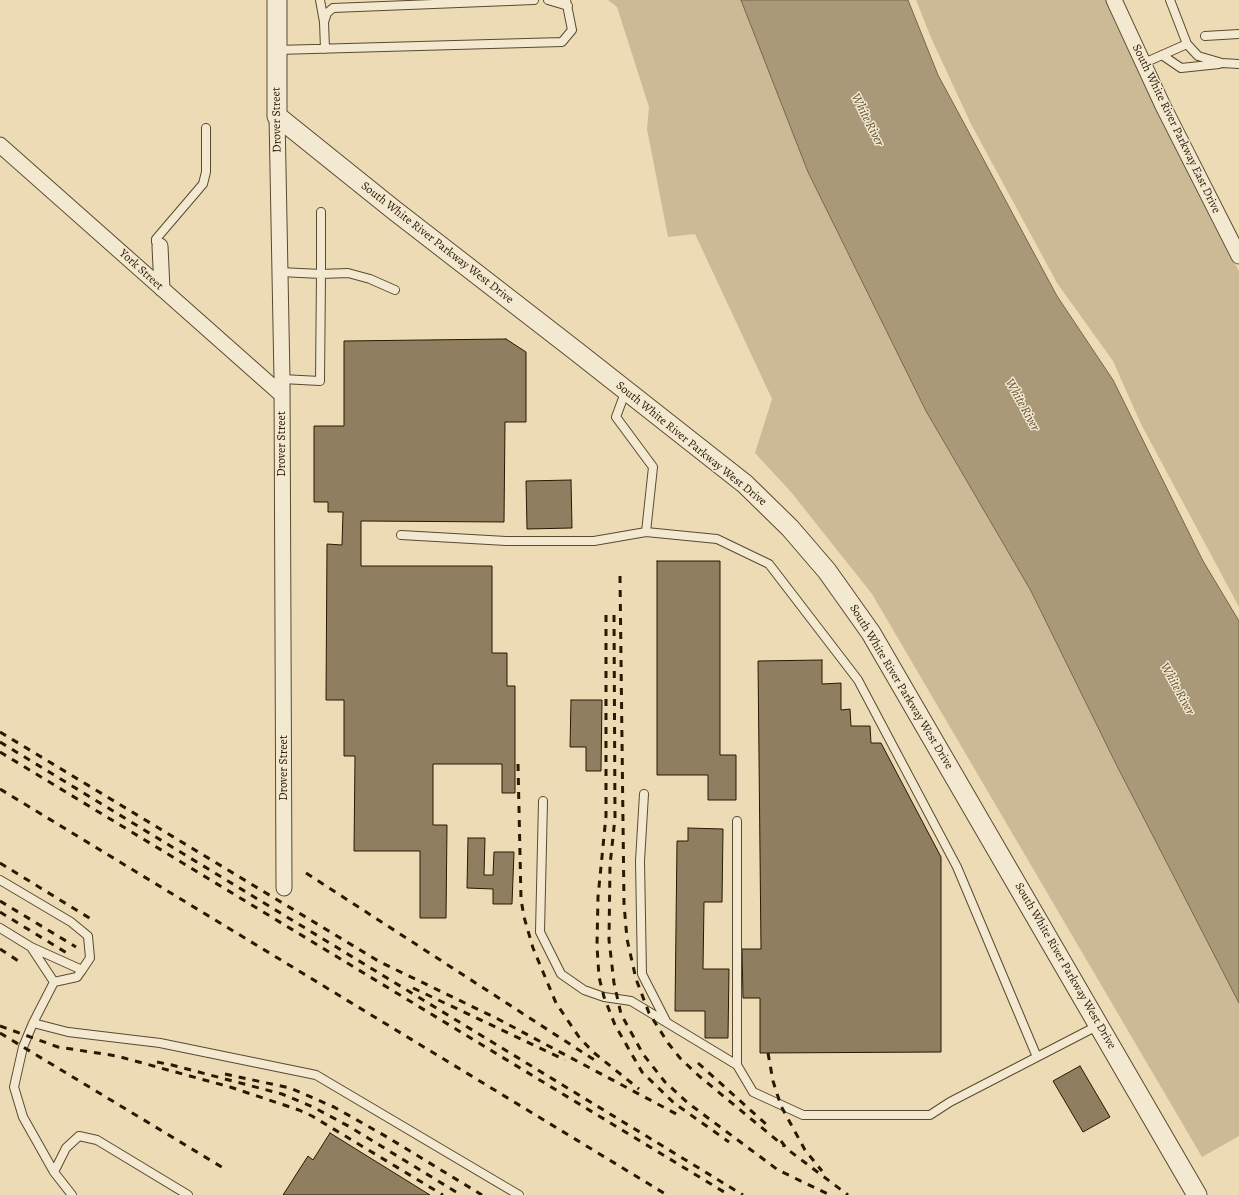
<!DOCTYPE html>
<style>
body{margin:0}
canvas{display:block;background:#eddbb6}
</style>
<canvas width="1239" height="1195"></canvas>
<script>
const c = document.querySelector('canvas').getContext('2d');
c.lineJoin = 'round';
function fill(path, color) { c.fillStyle = color; c.fill(path, 'evenodd'); }
const shape = rows => new Path2D(rows.map(r => 'M' + r).join(''));
function strokePath(path, color, width, dash) { c.strokeStyle = color; c.lineWidth = width; c.lineCap = dash ? 'butt' : 'round'; c.setLineDash(dash || []); c.stroke(path); }
function write(font, color, halo, rows, align = 'center') {
  c.font = font + ' Alegreya,serif'; c.lineWidth = 3; c.setLineDash([]); c.textBaseline = 'middle'; c.strokeStyle = halo; c.fillStyle = color; for (const [text, x, y, turn = 0] of rows) {
    c.save(); c.translate(x, y); c.rotate((+turn || 0) * Math.PI / 180); c.textAlign = isNaN(turn) ? turn : align; if (halo) c.strokeText(text, 0, 0); c.fillText(text, 0, 0); c.restore();
  }
}
fill(shape([
 [608,0,741,0,808,172,926,411,1031,591,1117,766,1239,1003,1239,1136,1202,1157,872,594,791,492,755,453,772,399,695,234,668,237,647,129,649,107,617,7],
 [916,0,1109,0,1143,81,1239,271,1239,607,1141,424,1113,361,1057,283,971,124,932,40]
]), '#ccba97');
const water = shape([
 [741,0,908,0,938,75,1057,296,1113,380,1203,561,1239,621,1239,1003,1117,766,1031,591,926,411,808,172,741,0]
]);
fill(water, '#aa9979');
strokePath(water, '#766649', 1);
const building = shape([
 [506,339,526,352,526,422,505,422,504,522,361,521,361,566,492,566,492,653,507,653,507,686,515,686,515,793,502,793,502,764,433,764,433,825,447,825,446,918,420,918,420,851,354,851,355,756,344,756,344,700,326,700,327,544,342,545,343,512,328,512,328,502,314,502,314,426,344,426,344,341,506,339],
 [571,480,572,528,527,529,526,481,571,480],
 [657,561,720,561,720,755,736,755,736,800,708,800,708,775,657,775,657,561],
 [822,660,822,684,841,683,841,710,850,709,851,726,870,726,871,743,881,743,941,857,941,1052,760,1053,760,998,743,998,742,949,761,949,758,661,822,660],
 [571,700,602,700,601,771,586,771,586,747,570,747,571,700],
 [688,828,723,829,722,902,704,902,703,969,729,969,728,1038,705,1038,705,1011,675,1011,677,841,688,841,688,828],
 [468,838,485,838,484,875,493,875,494,852,514,852,512,904,493,904,493,889,467,888,468,838],
 [1080,1066,1110,1117,1083,1132,1053,1081,1080,1066],
 [330,1133,430,1195,283,1195,308,1156,313,1160,330,1133]
]);
fill(building, '#8f7e60');
strokePath(building, '#291902', 1);
const service = shape([
 [320,0,324,22],
 [548,0,568,6],
 [1170,0,1187,44,1198,56,1222,63,1239,64],
 [1205,36,1239,34],
 [325,49,324,22,327,13,333,8,534,0],
 [277,50,562,42,572,30,566,0],
 [1162,55,1181,68,1219,64],
 [1144,63,1187,44],
 [321,212,321,274,348,273,370,279,395,290],
 [160,246,156,242,156,239,203,184,206,172,206,128],
 [280,272,321,274,320,381,282,379],
 [626,390,616,417,653,467,646,532,717,539,769,564,858,680,957,867,1037,1057],
 [401,535,506,541,594,541,646,532],
 [644,794,640,861,642,974,667,1023],
 [543,801,540,932,561,974,584,990,604,997,631,1001,737,1065,753,1092,803,1115,930,1115,950,1102,1099,1025],
 [737,821,737,1065],
 [0,880,71,922,88,936,90,958,82,970,77,977,54,982,33,1023,23,1047,14,1087,23,1117,54,1172,72,1195],
 [0,928,31,947,82,970],
 [31,947,54,982],
 [33,1023,68,1032,160,1043,316,1075,519,1195],
 [54,1172,66,1148,79,1136,97,1140,188,1195]
]);
const minor = shape([
 [1114,0,1163,106,1239,256],
 [277,116,282,379,284,888],
 [0,145,282,395],
 [160,246,162,289]
]);
const tertiary = shape([
 [277,0,277,116,394,210,576,351,745,484,790,528,827,571,871,633,1197,1195]
]);
strokePath(service, '#5a4a2f', 10);
strokePath(minor, '#5a4a2f', 17);
strokePath(tertiary, '#5a4a2f', 21);
strokePath(service, '#f3e8d0', 8);
strokePath(minor, '#f3e8d0', 15);
strokePath(tertiary, '#f3e8d0', 19);
strokePath(shape([
 [620,576,624,904,627,939,636,979,649,1013,668,1043,680,1058,699,1076,784,1146],
 [606,615,606,816,598,897,597,946,599,977,604,997,615,1025,642,1072,674,1103,729,1142],
 [614,615,615,818,610,865,609,940,614,983,621,1014,643,1054,665,1082,688,1103,778,1170,830,1195],
 [0,732,380,962,498,1019,682,1117],
 [0,742,743,1195],
 [0,752,729,1195],
 [518,764,521,899,524,917,533,948,556,1003,579,1037,593,1052,639,1089],
 [0,789,667,1195],
 [0,863,91,919],
 [306,873,596,1061],
 [0,901,76,947],
 [0,912,70,955],
 [0,949,20,962],
 [413,988,565,1060],
 [0,1026,58,1047,117,1056,230,1087,299,1110,312,1116,443,1195],
 [0,1033,225,1169],
 [768,1053,773,1081,781,1106,805,1150,822,1171],
 [157,1062,172,1065,282,1094,313,1107,350,1127,461,1195],
 [698,1063,767,1125],
 [225,1074,290,1088,334,1107,387,1137,482,1195],
 [781,1141,787,1149,848,1195]
]), '#291902', 3, [7, 7]);
write('12px', '#291902', '#f3e8d0', [
 ["Drover Street",277,120,-91],
 ["South White River Parkway East Drive",1176,129,64],
 ["South White River Parkway West Drive",437,243,38],
 ["York Street",141,270,42],
 ["Drover Street",282,444,-90],
 ["South White River Parkway West Drive",691,444,39],
 ["South White River Parkway West Drive",901,687,59],
 ["Drover Street",284,768,-90],
 ["South White River Parkway West Drive",1065,966,60]
]);
write('italic 13px', '#5d4c32', '#f3e8d0', [
 ["White River",867,120,63],
 ["White River",1022,405,61],
 ["White River",1177,689,61]
]);
</script>
